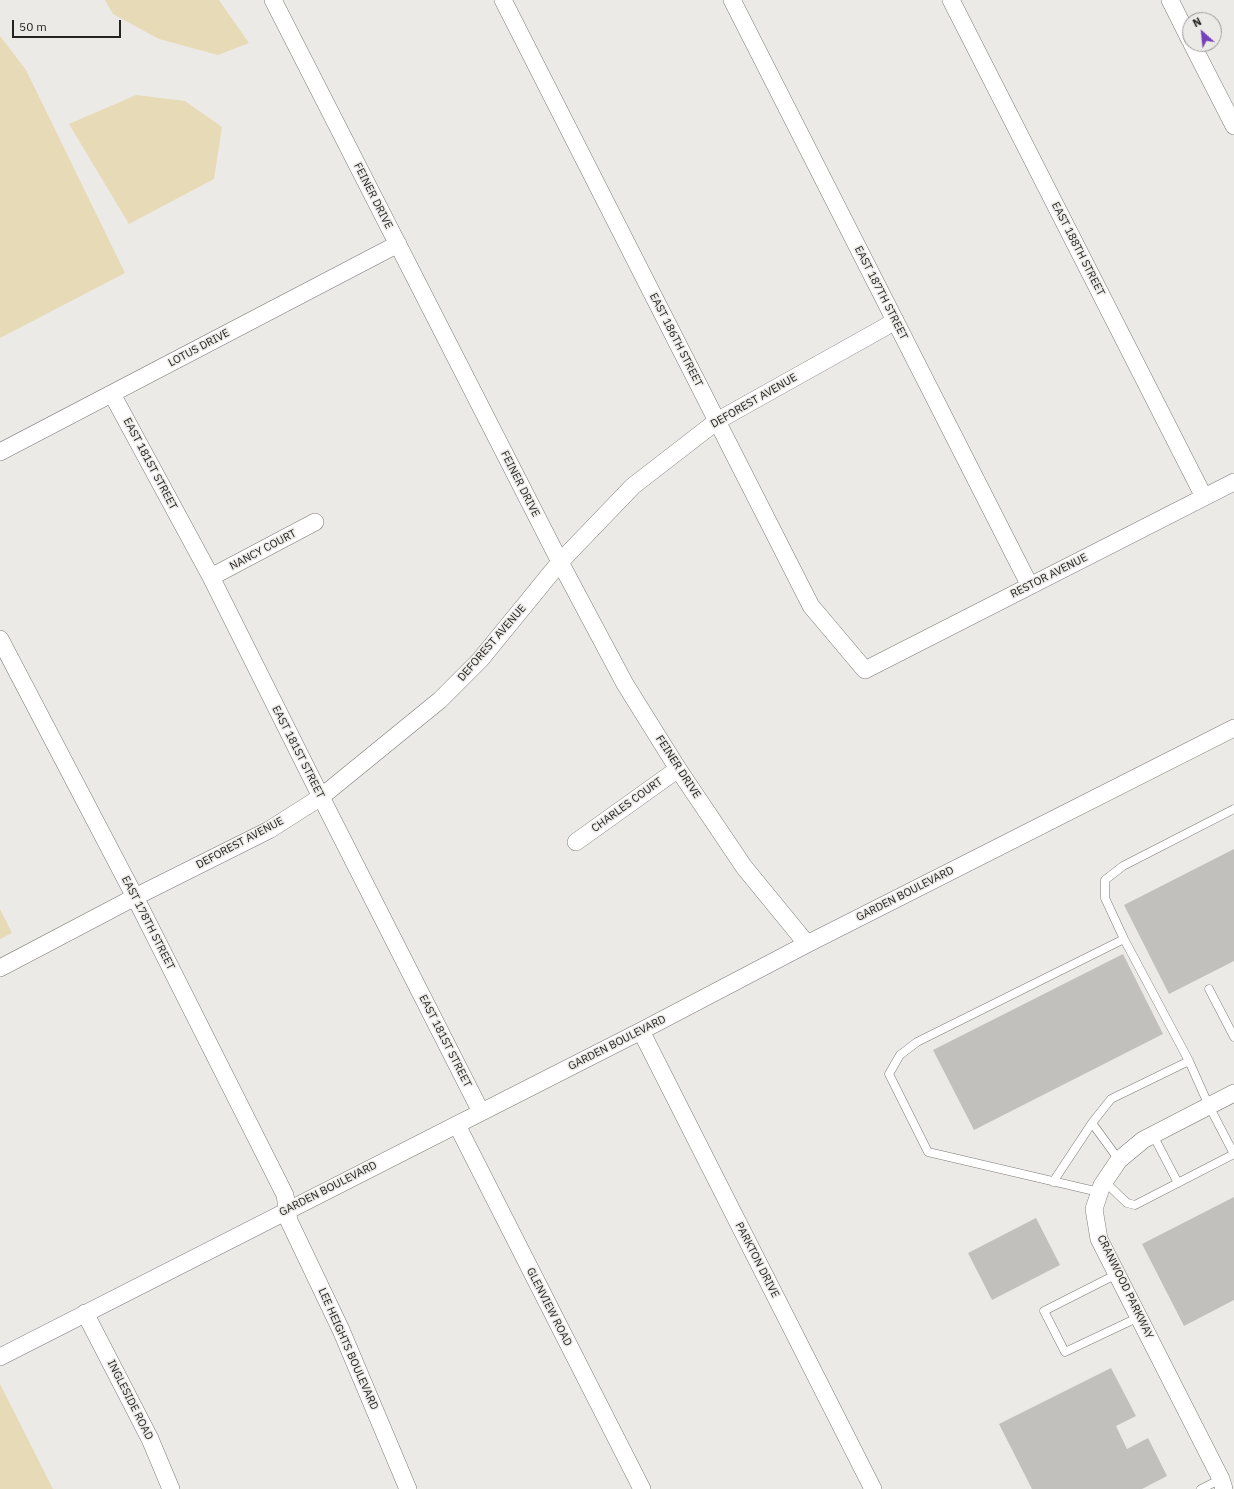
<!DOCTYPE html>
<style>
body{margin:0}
#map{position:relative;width:1234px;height:1489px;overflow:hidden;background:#ebeae6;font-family:"IBM Plex Sans",sans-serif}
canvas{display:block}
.north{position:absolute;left:1182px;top:12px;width:40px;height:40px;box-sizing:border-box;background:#ebeae6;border:1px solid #9b9a98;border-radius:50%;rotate:333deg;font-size:11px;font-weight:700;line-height:16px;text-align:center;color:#242322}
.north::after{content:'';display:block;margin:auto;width:14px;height:18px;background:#7642b9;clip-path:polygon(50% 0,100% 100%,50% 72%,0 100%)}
.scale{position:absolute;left:12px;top:20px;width:109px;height:18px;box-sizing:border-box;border:2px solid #242322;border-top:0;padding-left:5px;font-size:12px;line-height:14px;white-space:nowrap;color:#242322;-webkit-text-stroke:3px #ebeae6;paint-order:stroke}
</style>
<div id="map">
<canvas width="1234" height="1489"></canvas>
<div class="north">N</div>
<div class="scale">50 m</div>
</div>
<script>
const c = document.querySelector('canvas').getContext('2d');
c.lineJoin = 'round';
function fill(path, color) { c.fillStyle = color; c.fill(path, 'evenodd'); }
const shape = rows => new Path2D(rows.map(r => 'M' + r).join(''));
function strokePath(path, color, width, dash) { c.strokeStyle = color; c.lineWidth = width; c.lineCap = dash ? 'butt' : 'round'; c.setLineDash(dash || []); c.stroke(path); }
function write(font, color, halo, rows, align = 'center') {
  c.font = font + ' "IBM Plex Sans",sans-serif'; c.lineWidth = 3; c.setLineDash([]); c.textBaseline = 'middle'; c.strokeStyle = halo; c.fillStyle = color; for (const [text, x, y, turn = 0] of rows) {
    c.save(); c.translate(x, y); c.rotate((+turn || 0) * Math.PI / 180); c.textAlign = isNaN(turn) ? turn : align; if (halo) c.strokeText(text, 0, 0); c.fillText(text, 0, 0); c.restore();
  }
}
fill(shape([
 [105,0,219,0,249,43,218,55,159,39,113,14],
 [0,36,26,70,125,273,0,338],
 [136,95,185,101,222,127,214,179,129,224,69,124],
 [0,909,12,933,0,939],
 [0,1384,53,1489,0,1489]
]), '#e7dab6');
fill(shape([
 [1234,849,1234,961,1169,994,1124,905],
 [1123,954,1163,1034,974,1130,933,1050],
 [1234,1197,1234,1300,1184,1326,1142,1244],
 [1036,1218,1060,1265,992,1300,968,1253],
 [1111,1368,1136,1416,1116,1426,1127,1449,1148,1438,1167,1476,1142,1489,1032,1489,999,1424]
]), '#c2c0bd');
const lane = shape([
 [1124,939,1189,1061,1209,1106,1234,1154],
 [1209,989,1234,1037],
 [1153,1135,1178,1183],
 [1119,1160,1092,1123,1111,1099,1189,1061],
 [1104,1181,1127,1203,1135,1205,1234,1154],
 [1053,1182,1092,1123],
 [1099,1192,928,1152,889,1074,900,1055,917,1042,1124,939,1105,898,1105,880,1123,866,1234,809],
 [1117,1274,1044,1311,1065,1352,1139,1317],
 [1201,1489,1221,1479]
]);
const street = shape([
 [273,0,560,562,625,684,678,769,744,867,807,944],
 [503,0,811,606,865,670,1234,482],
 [732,0,1030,586],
 [951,0,1204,497],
 [1170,0,1190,40],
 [1192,44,1234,126],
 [112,394,211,577,321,797,481,1112],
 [0,452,398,244],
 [211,577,315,522],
 [0,639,135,897,285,1195,289,1221,341,1330,408,1489],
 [576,842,678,769],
 [0,968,135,897,269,830,321,797,440,700,480,660,560,562,633,486,717,421,885,327,895,320],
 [641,1031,873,1489],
 [457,1125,642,1489],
 [85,1313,150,1439,171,1489],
 [0,1357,641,1031,807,944,1234,728],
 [1224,1489,1221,1479,1099,1239,1094,1209,1102,1185,1119,1160,1143,1140,1234,1093]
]);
strokePath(lane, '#7c7b78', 9);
strokePath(street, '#7c7b78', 18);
strokePath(lane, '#fff', 8);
strokePath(street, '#fff', 17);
write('11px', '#242322', '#ebeae6', [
 ["FEINER DRIVE",373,196,63],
 ["EAST 188TH STREET",1078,249,63],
 ["EAST 187TH STREET",881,293,63],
 ["EAST 186TH STREET",676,340,63],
 ["LOTUS DRIVE",199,348,-28],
 ["DEFOREST AVENUE",754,401,-30],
 ["EAST 181ST STREET",150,464,62],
 ["FEINER DRIVE",520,484,63],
 ["NANCY COURT",263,550,-28],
 ["RESTOR AVENUE",1049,576,-27],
 ["DEFOREST AVENUE",492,643,-49],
 ["EAST 181ST STREET",298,752,63],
 ["FEINER DRIVE",678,767,57],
 ["CHARLES COURT",627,805,-36],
 ["DEFOREST AVENUE",240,843,-28],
 ["GARDEN BOULEVARD",905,894,-27],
 ["EAST 178TH STREET",148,923,63],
 ["EAST 181ST STREET",445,1041,63],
 ["GARDEN BOULEVARD",617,1043,-27],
 ["GARDEN BOULEVARD",328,1189,-27],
 ["PARKTON DRIVE",757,1260,63],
 ["CRANWOOD PARKWAY",1125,1287,64],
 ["GLENVIEW ROAD",549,1307,63],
 ["LEE HEIGHTS BOULEVARD",348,1349,66],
 ["INGLESIDE ROAD",130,1400,63]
]);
</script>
